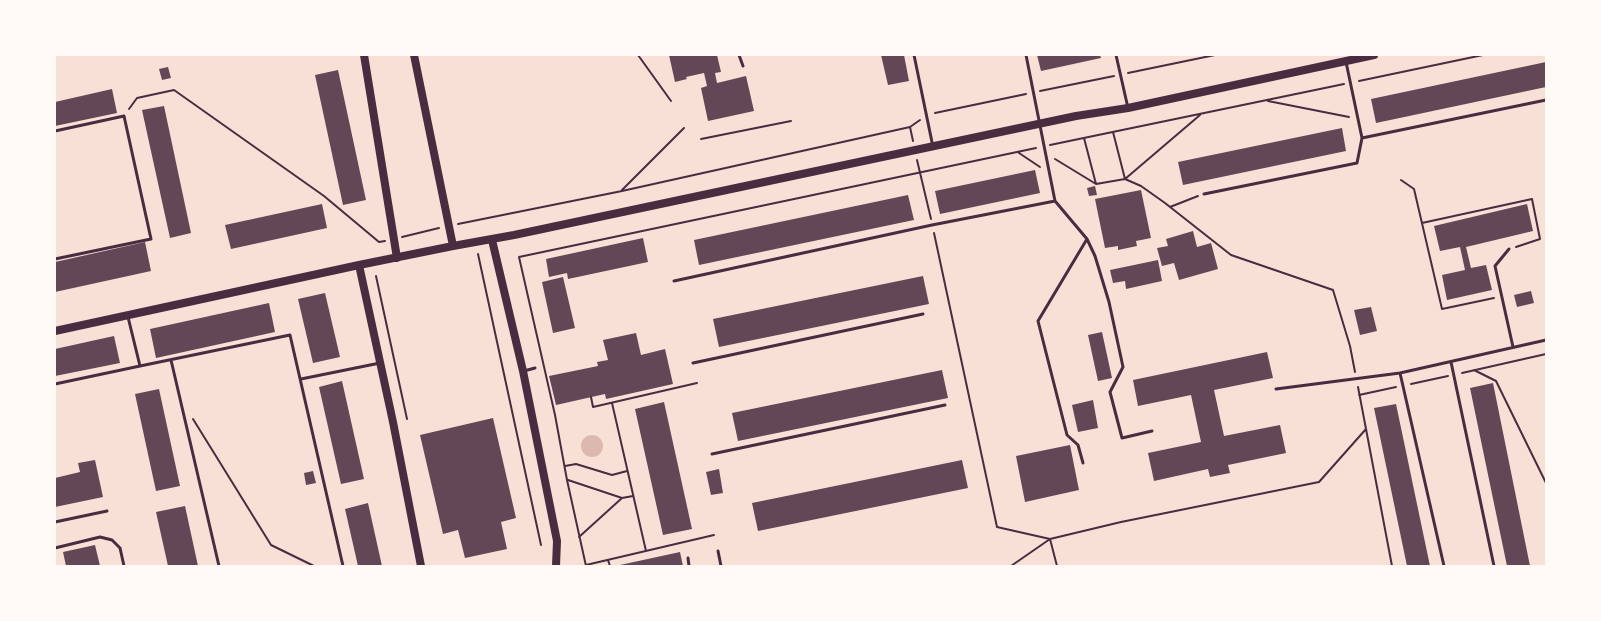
<!DOCTYPE html>
<style>
body{margin:0}
#map{position:relative;width:1601px;height:621px;overflow:hidden;background:#f7e1d7;font-family:"IBM Plex Sans",sans-serif}
canvas{display:block}
.frame{position:absolute;inset:0;border:56px solid #fffaf5;pointer-events:none}
</style>
<div id="map">
<canvas width="1601" height="621"></canvas>
<div class="frame"></div>
</div>
<script>
const c = document.querySelector('canvas').getContext('2d');
c.lineJoin = 'round';
function fill(path, color) { c.fillStyle = color; c.fill(path, 'evenodd'); }
const shape = rows => new Path2D(rows.map(r => 'M' + r).join(''));
function strokePath(path, color, width, dash) { c.strokeStyle = color; c.lineWidth = width; c.lineCap = dash ? 'butt' : 'round'; c.setLineDash(dash || []); c.stroke(path); }
fill(shape([
 '581 446a11 11 0 1 1 22 0a11 11 0 1 1-22 0Z'
]), '#dcb8b0');
fill(shape([
 [669,55,717,55,721,72,715,73,717,83,746,76,754,111,708,121,701,88,707,86,704,73,686,77,687,79,675,82],
 [881,55,904,55,909,81,888,85],
 [1037,55,1100,55,1101,58,1041,71],
 [1546,62,1546,87,1376,123,1371,99],
 [168,67,171,78,162,80,159,69],
 [338,70,366,200,343,205,315,75],
 [112,89,117,113,55,126,55,102],
 [164,106,191,233,170,238,142,110],
 [1342,128,1346,151,1183,185,1178,162],
 [1035,170,1040,193,940,214,935,191],
 [1095,186,1097,195,1089,196,1087,188],
 [1141,190,1151,238,1136,241,1137,246,1118,250,1118,246,1105,248,1095,199],
 [908,195,914,220,699,265,694,240],
 [322,204,327,228,231,249,225,225],
 [1527,204,1533,231,1466,247,1471,268,1486,265,1492,290,1447,300,1442,275,1465,270,1460,247,1440,251,1434,226],
 [1193,231,1197,247,1211,243,1218,269,1179,280,1174,263,1162,266,1157,248,1168,246,1166,239],
 [643,238,648,262,568,279,567,273,549,277,546,259],
 [145,242,151,271,55,292,55,262],
 [1158,260,1162,281,1126,289,1125,281,1113,283,1110,270],
 [923,276,929,304,719,347,713,319],
 [563,277,575,328,553,333,542,282],
 [1531,291,1534,303,1517,307,1514,295],
 [325,293,340,357,313,363,298,299],
 [269,303,275,332,156,358,150,329],
 [1371,307,1377,331,1360,335,1354,310],
 [1102,332,1112,378,1098,381,1088,335],
 [636,333,641,355,665,349,673,384,606,399,605,394,556,405,549,376,598,366,597,362,608,360,603,340],
 [114,336,120,363,55,376,55,349],
 [1267,352,1273,378,1214,390,1224,436,1280,425,1286,453,1228,465,1230,473,1210,477,1208,469,1154,481,1148,453,1201,442,1191,395,1138,406,1133,380],
 [942,370,948,398,738,441,732,413],
 [342,381,364,479,341,484,319,387],
 [1493,383,1530,566,1507,566,1470,388],
 [159,389,180,486,156,491,135,394],
 [1093,400,1098,428,1078,432,1072,405],
 [664,402,692,529,663,535,635,409],
 [1396,404,1430,566,1407,566,1374,408],
 [493,418,516,518,501,522,507,549,465,558,458,530,443,534,420,435],
 [1070,445,1079,490,1025,502,1016,456],
 [95,460,103,497,55,507,55,478,80,472,78,463],
 [962,460,968,488,758,531,752,503],
 [719,469,723,493,711,495,706,472],
 [313,471,316,483,306,485,304,473],
 [368,503,382,566,358,566,345,509],
 [185,506,198,566,168,566,156,512],
 [95,545,100,566,66,566,63,552],
 [680,552,683,566,620,566,620,565]
]), '#644757');
strokePath(shape([
 [638,55,671,101],
 [1128,73,1215,55],
 [1359,81,1483,55],
 [1040,91,1114,76],
 [1268,101,1349,117],
 [129,109,137,98,174,90,324,196,379,242,385,241],
 [935,113,1026,94],
 [1200,115,1125,179,1141,186,1165,203,1231,255,1333,290,1350,346,1355,372],
 [1084,138,1096,184,1125,179,1113,132],
 [701,139,791,121],
 [913,141,910,127,920,120],
 [1050,145,1344,84],
 [1019,153,1040,167],
 [1055,159,1096,184],
 [917,160,931,219],
 [1401,180,1414,189,1442,309,1494,298],
 [622,190,684,128],
 [1170,207,1198,196],
 [1422,223,1532,199,1540,239,1516,247],
 [458,224,622,191,910,127],
 [934,233,997,527,1050,539,1057,566],
 [402,237,439,228],
 [478,254,541,545],
 [376,276,407,419],
 [1474,370,1496,381,1546,483],
 [1462,373,1546,354],
 [1411,384,1448,376],
 [1358,387,1366,429],
 [1359,395,1396,387],
 [591,397,593,407,697,383],
 [612,403,646,551],
 [193,419,271,545,314,566],
 [565,466,576,464,612,475,627,471],
 [568,480,622,498,579,537],
 [622,498,633,496],
 [608,560,610,566],
 [586,565,714,535],
 [586,566,567,480,555,415,519,257,1036,148],
 [1011,566,1050,539,1121,522,1319,482,1366,429,1392,566]
]), '#4a2c40', 2);
strokePath(shape([
 [739,55,743,66],
 [914,55,933,147],
 [1026,55,1055,201,1087,239,1095,256,1109,302,1123,367,1110,392,1122,438,1152,431],
 [1116,55,1128,108],
 [1346,62,1362,138],
 [55,131,124,116,151,239,55,259],
 [1204,194,1357,163,1362,138,1546,100],
 [1509,249,1495,266,1513,347],
 [674,281,932,225,1055,201],
 [128,317,140,366,290,335,343,566],
 [171,360,219,566],
 [1451,362,1494,566],
 [693,363,923,314],
 [524,371,535,368],
 [301,379,380,363],
 [55,384,140,366],
 [1276,389,1400,373],
 [712,454,945,405],
 [1083,463,1078,445,1067,435,1038,321,1087,239],
 [55,522,107,511],
 [55,548,100,537,112,540,120,548,124,566],
 [718,551,721,566],
 [688,558,689,566],
 [1444,566,1400,373,1546,340]
]), '#4a2c40', 3);
strokePath(shape([
 [364,55,397,258],
 [414,55,453,246],
 [492,240,523,371,557,541,556,566],
 [359,265,393,422,421,566],
 [55,331,359,265,453,246,514,235,1076,116,1128,108,1374,55]
]), '#4a2c40', 8);
</script>
